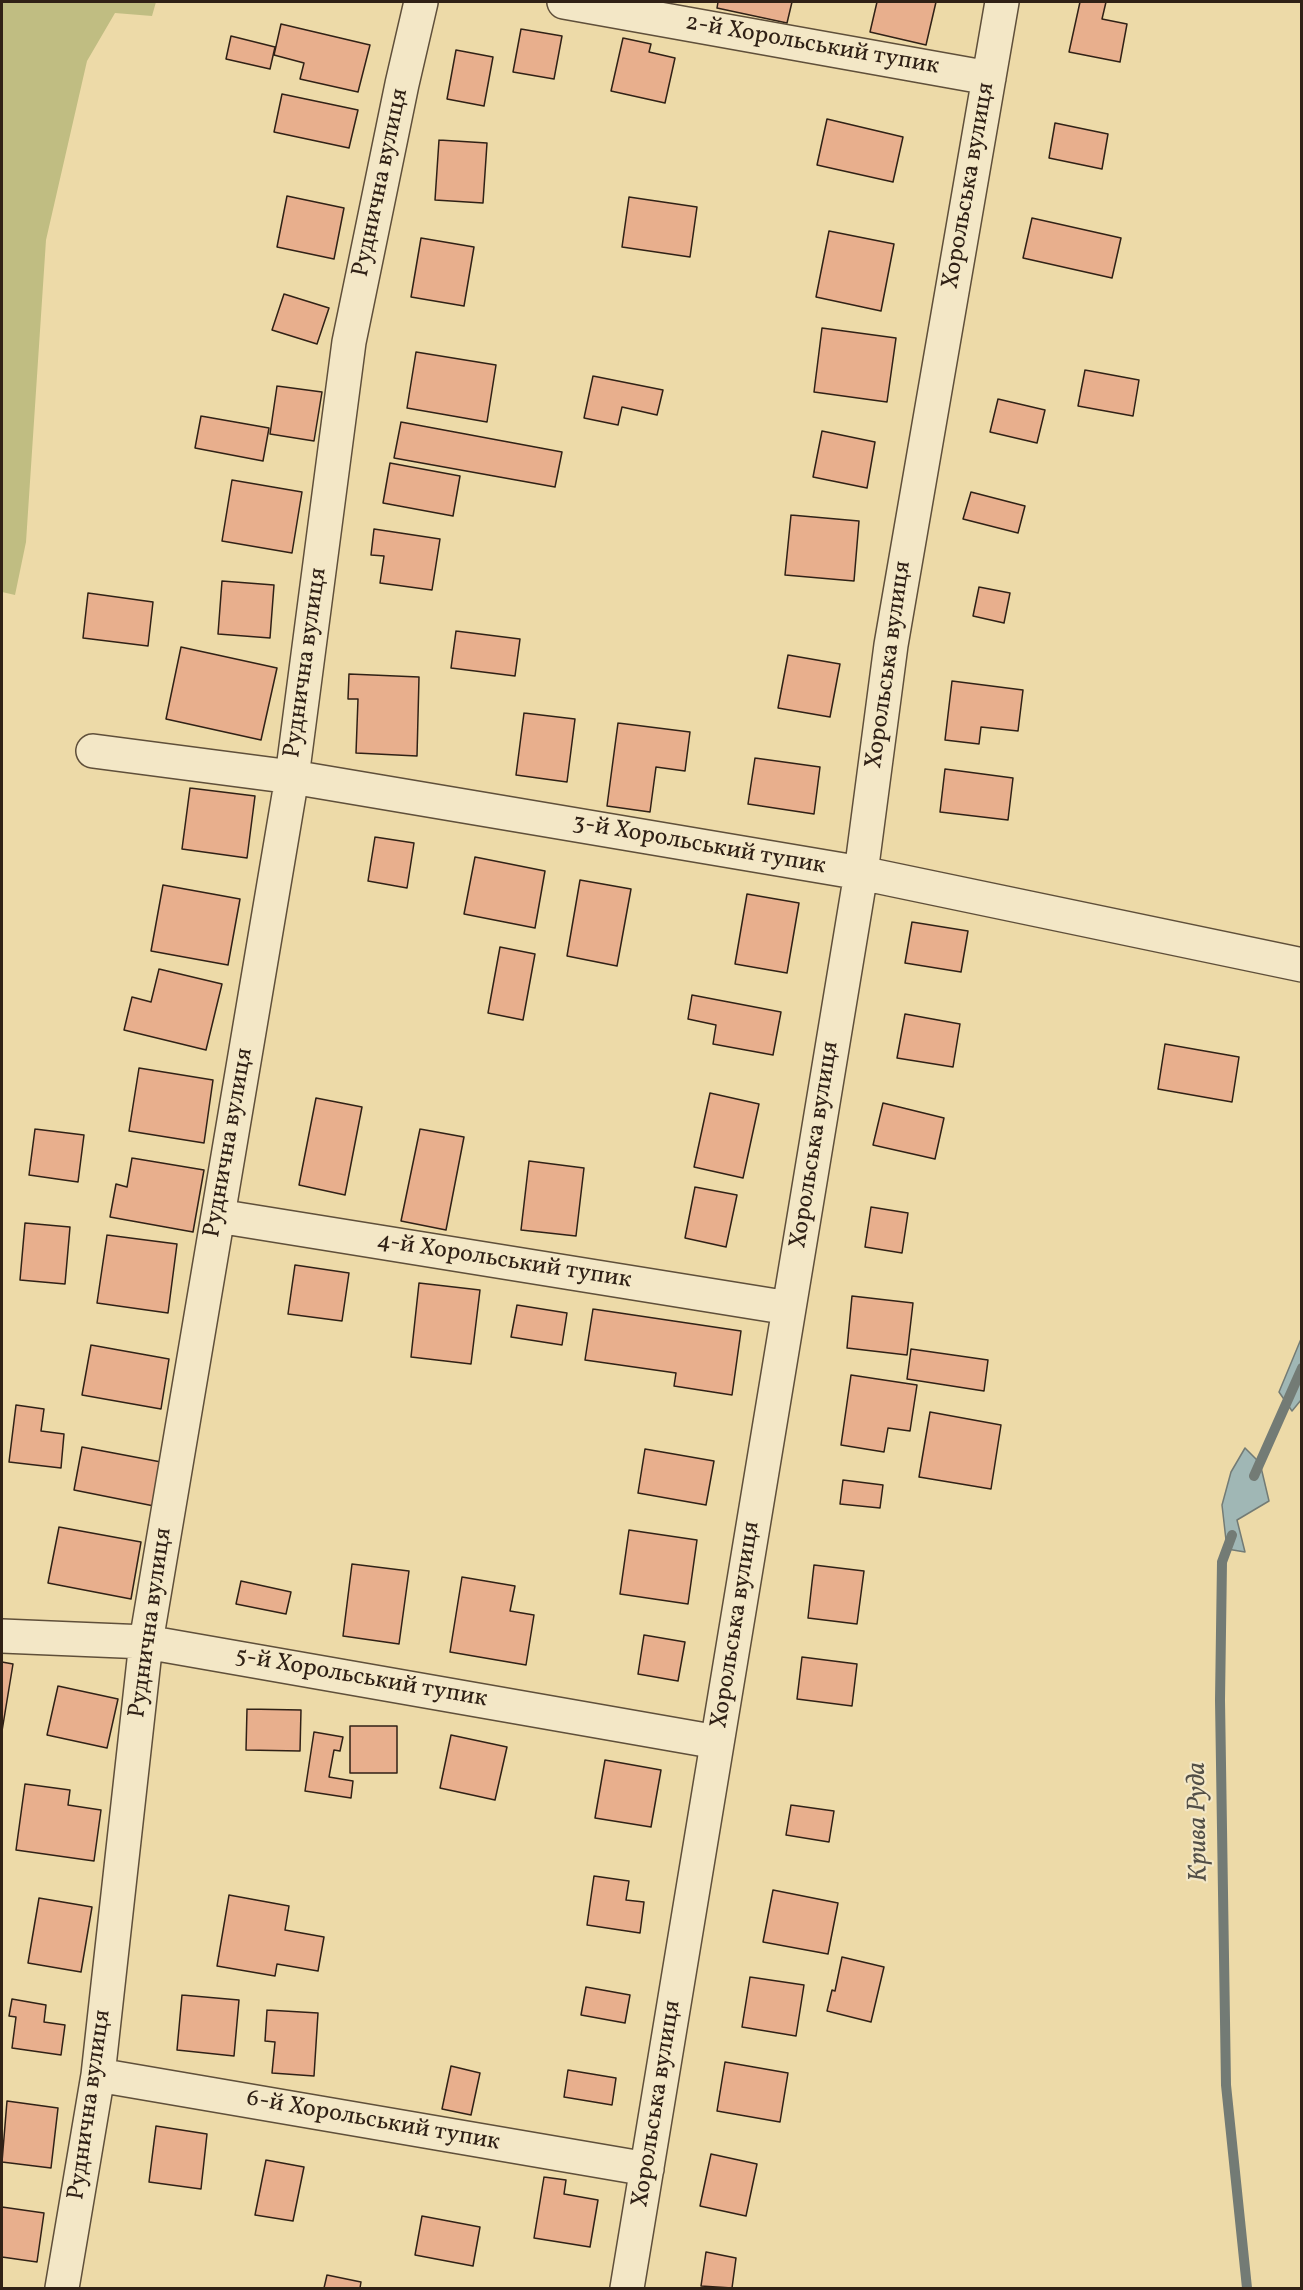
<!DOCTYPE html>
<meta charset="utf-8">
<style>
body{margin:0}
#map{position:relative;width:1303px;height:2290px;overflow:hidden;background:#eddaa8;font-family:Vollkorn,serif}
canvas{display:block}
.frame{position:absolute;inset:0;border:3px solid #302116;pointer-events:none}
</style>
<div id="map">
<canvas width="1303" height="2290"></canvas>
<div class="frame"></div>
</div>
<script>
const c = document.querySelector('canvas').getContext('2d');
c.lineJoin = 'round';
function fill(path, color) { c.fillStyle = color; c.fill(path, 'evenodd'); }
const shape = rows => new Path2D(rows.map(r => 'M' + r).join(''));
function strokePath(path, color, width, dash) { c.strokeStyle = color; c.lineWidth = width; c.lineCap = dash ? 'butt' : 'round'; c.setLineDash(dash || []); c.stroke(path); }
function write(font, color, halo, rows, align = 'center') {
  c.font = font + ' Vollkorn,serif'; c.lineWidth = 4.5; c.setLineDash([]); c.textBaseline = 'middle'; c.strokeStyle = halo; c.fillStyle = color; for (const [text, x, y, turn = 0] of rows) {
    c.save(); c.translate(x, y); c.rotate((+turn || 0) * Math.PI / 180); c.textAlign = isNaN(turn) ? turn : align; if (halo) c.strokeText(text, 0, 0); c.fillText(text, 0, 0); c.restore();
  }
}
fill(shape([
 [2,2,156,2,152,16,115,13,87,61,46,240,26,542,15,595,2,592]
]), '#c0bd82');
const water = shape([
 [1301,1339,1301,1400,1292,1411,1279,1392,1301,1339],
 [1245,1448,1260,1463,1269,1501,1237,1520,1245,1552,1227,1549,1222,1505,1231,1472,1245,1448]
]);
fill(water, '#a0b7b5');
strokePath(water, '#737b75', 1.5);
strokePath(shape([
 [1254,1476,1302,1368],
 [1232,1535,1222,1562,1220,1700,1226,2085,1247,2288]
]), '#737b75', 10);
const building = shape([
 [718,2,792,2,787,23,717,8,718,2],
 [877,2,936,2,926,45,870,32,877,2],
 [1080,2,1106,2,1102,19,1127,24,1120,62,1069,52,1080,2],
 [281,24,370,45,358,92,300,79,304,63,274,55,281,24],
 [521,29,562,36,554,79,513,72,521,29],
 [231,36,275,47,270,69,226,59,231,36],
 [623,38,651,44,649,52,675,58,665,103,611,91,623,38],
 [456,50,493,57,484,106,447,99,456,50],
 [282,94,358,110,349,148,274,132,282,94],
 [827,119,903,137,893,182,817,165,827,119],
 [1055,123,1108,134,1102,169,1049,158,1055,123],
 [439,140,487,143,483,203,435,200,439,140],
 [287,196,344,208,334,259,277,247,287,196],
 [629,197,697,207,690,257,622,247,629,197],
 [1032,218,1121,238,1112,278,1023,258,1032,218],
 [829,231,894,244,881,311,816,297,829,231],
 [421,238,474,247,464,306,411,297,421,238],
 [284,294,329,308,317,344,272,330,284,294],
 [822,328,896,338,887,402,814,392,822,328],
 [416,352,496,365,487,422,407,408,416,352],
 [1085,370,1139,380,1133,416,1078,406,1085,370],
 [593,376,663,390,657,415,622,407,618,425,584,418,593,376],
 [277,386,322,392,314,441,270,434,277,386],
 [998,399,1045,410,1037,443,990,432,998,399],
 [201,416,269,428,263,461,195,448,201,416],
 [401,422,562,452,555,487,394,458,401,422],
 [822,431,875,442,867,488,813,477,822,431],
 [390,463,460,476,453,516,383,503,390,463],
 [232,480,302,492,292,553,222,541,232,480],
 [971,492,1025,506,1018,533,963,519,971,492],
 [791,515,859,521,854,581,785,575,791,515],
 [374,529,440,539,432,590,380,583,384,556,371,555,374,529],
 [222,581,274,585,270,638,218,634,222,581],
 [979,587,1010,593,1004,623,973,616,979,587],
 [88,593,153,602,148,646,83,638,88,593],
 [456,631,520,639,515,676,451,668,456,631],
 [181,647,277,668,261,740,166,719,181,647],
 [788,655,840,664,830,717,778,708,788,655],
 [349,674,419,677,417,756,356,753,358,699,348,699,349,674],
 [952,681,1023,690,1018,731,981,727,979,744,945,740,952,681],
 [524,713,575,719,567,782,516,775,524,713],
 [618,723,690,732,685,771,656,767,650,812,607,806,618,723],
 [755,758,820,767,814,814,748,804,755,758],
 [945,769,1013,778,1008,820,940,812,945,769],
 [190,788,255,796,247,858,182,849,190,788],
 [375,837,414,843,407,888,368,881,375,837],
 [475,857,545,871,535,928,464,914,475,857],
 [580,880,631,889,617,966,567,956,580,880],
 [163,885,240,899,228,965,151,951,163,885],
 [747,894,799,903,787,973,735,964,747,894],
 [912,922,968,931,961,972,905,963,912,922],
 [500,947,535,954,523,1020,488,1013,500,947],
 [159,969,222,984,206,1050,124,1030,132,997,151,1002,159,969],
 [692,995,781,1012,773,1055,713,1044,716,1025,688,1019,692,995],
 [905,1014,960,1024,953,1067,897,1058,905,1014],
 [1165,1044,1239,1057,1232,1102,1158,1089,1165,1044],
 [139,1068,213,1080,204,1143,129,1131,139,1068],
 [710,1093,759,1104,743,1178,694,1167,710,1093],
 [316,1098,362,1107,345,1195,299,1185,316,1098],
 [883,1103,944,1118,935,1159,873,1145,883,1103],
 [35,1129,84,1135,78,1182,29,1175,35,1129],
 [420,1129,464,1137,446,1230,401,1221,420,1129],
 [132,1158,204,1170,193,1232,110,1217,116,1184,127,1187,132,1158],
 [529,1161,584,1168,576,1236,521,1230,529,1161],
 [695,1187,737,1195,726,1247,685,1238,695,1187],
 [871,1207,908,1213,902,1253,865,1247,871,1207],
 [25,1223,70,1227,65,1284,20,1280,25,1223],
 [107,1235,177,1244,168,1313,97,1303,107,1235],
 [295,1265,349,1273,342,1321,288,1314,295,1265],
 [419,1283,480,1290,471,1364,411,1357,419,1283],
 [852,1296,913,1303,907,1355,847,1348,852,1296],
 [517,1305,567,1313,562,1345,511,1337,517,1305],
 [593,1309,741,1331,732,1395,674,1386,676,1373,585,1360,593,1309],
 [91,1345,169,1359,161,1409,82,1395,91,1345],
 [911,1349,988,1360,984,1391,907,1379,911,1349],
 [851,1375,917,1385,910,1431,888,1428,884,1452,841,1445,851,1375],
 [16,1405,44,1409,41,1431,64,1434,61,1468,9,1462,16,1405],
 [930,1412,1001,1425,991,1489,919,1477,930,1412],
 [82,1447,161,1462,154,1506,74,1490,82,1447],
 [645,1449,714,1461,706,1505,638,1493,645,1449],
 [843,1480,883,1485,880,1508,840,1504,843,1480],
 [59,1527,141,1542,131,1599,48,1583,59,1527],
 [629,1530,697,1540,688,1604,620,1594,629,1530],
 [352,1564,409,1571,399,1644,343,1636,352,1564],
 [814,1565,864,1571,857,1624,808,1618,814,1565],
 [462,1577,515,1586,510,1611,534,1615,526,1665,450,1652,462,1577],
 [241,1581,291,1592,286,1614,236,1604,241,1581],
 [644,1635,685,1642,678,1681,638,1674,644,1635],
 [802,1657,857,1664,852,1706,797,1699,802,1657],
 [2,1662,13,1664,2,1731,2,1662],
 [58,1686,118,1699,107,1748,47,1735,58,1686],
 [247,1709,301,1710,300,1751,246,1750,247,1709],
 [350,1726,397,1726,397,1773,350,1773,350,1726],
 [314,1732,343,1737,340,1751,334,1750,329,1777,353,1781,351,1798,305,1791,314,1732],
 [451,1735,507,1747,495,1800,440,1788,451,1735],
 [605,1760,661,1770,651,1827,595,1818,605,1760],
 [25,1784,70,1790,68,1805,101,1810,94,1861,16,1850,25,1784],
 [791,1805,834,1811,829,1842,786,1835,791,1805],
 [594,1876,629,1881,626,1900,644,1902,640,1933,587,1925,594,1876],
 [773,1890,838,1903,828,1954,763,1942,773,1890],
 [229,1895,289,1906,285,1930,324,1937,318,1971,277,1964,275,1976,217,1966,229,1895],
 [39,1898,92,1907,81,1972,28,1963,39,1898],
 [842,1957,884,1967,871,2022,827,2011,832,1990,835,1991,842,1957],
 [750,1977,804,1985,796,2036,742,2027,750,1977],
 [586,1987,630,1995,625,2023,581,2015,586,1987],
 [182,1995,239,2000,234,2056,177,2050,182,1995],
 [12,1999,46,2005,44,2022,65,2025,61,2055,12,2048,16,2017,9,2016,12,1999],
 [267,2010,318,2013,314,2076,272,2073,275,2042,265,2041,267,2010],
 [725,2062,788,2073,780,2122,717,2111,725,2062],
 [451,2066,480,2073,471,2115,442,2109,451,2066],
 [568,2070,616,2078,612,2105,564,2097,568,2070],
 [7,2101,58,2108,51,2168,2,2162,7,2101],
 [156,2126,207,2134,201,2189,149,2182,156,2126],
 [711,2154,757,2164,746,2216,700,2206,711,2154],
 [266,2160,304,2167,293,2221,255,2215,266,2160],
 [544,2177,566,2180,564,2194,598,2200,590,2247,534,2238,544,2177],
 [2,2207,44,2213,37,2262,2,2257,2,2207],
 [422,2216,480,2227,473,2266,415,2255,422,2216],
 [706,2252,736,2258,732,2288,701,2286,706,2252],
 [327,2275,361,2282,360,2288,324,2288,327,2275]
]);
fill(building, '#e8af8d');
strokePath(building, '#302116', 1.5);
const minor = shape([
 [564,2,989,78],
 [93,751,292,777,861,873,1302,965],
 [218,1216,789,1308],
 [2,1636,146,1642,717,1742],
 [98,2075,647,2169],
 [62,2288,98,2075,146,1642,292,777,349,342,402,84,421,2],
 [627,2288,861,873,891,645,1002,2]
]);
strokePath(minor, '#5f4f3a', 36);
strokePath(minor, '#f3e7c6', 33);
write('24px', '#302116', '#f3e7c6', [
 ["2-й Хорольський тупик",812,46,10],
 ["Руднична вулиця",382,183,-78],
 ["Хорольська вулиця",970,186,-80],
 ["Руднична вулиця",307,663,-82],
 ["Хорольська вулиця",890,665,-82],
 ["3-й Хорольський тупик",699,846,10],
 ["Руднична вулиця",230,1143,-80],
 ["Хорольська вулиця",816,1145,-81],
 ["4-й Хорольський тупик",504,1262,9],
 ["Руднична вулиця",152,1623,-82],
 ["Хорольська вулиця",737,1625,-81],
 ["5-й Хорольський тупик",361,1679,10],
 ["Хорольська вулиця",658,2104,-81],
 ["Руднична вулиця",91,2105,-82],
 ["6-й Хорольський тупик",373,2122,10]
]);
write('italic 26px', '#524e46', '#f3e7c6', [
 ["Крива Руда",1200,1822,-91]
]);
</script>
